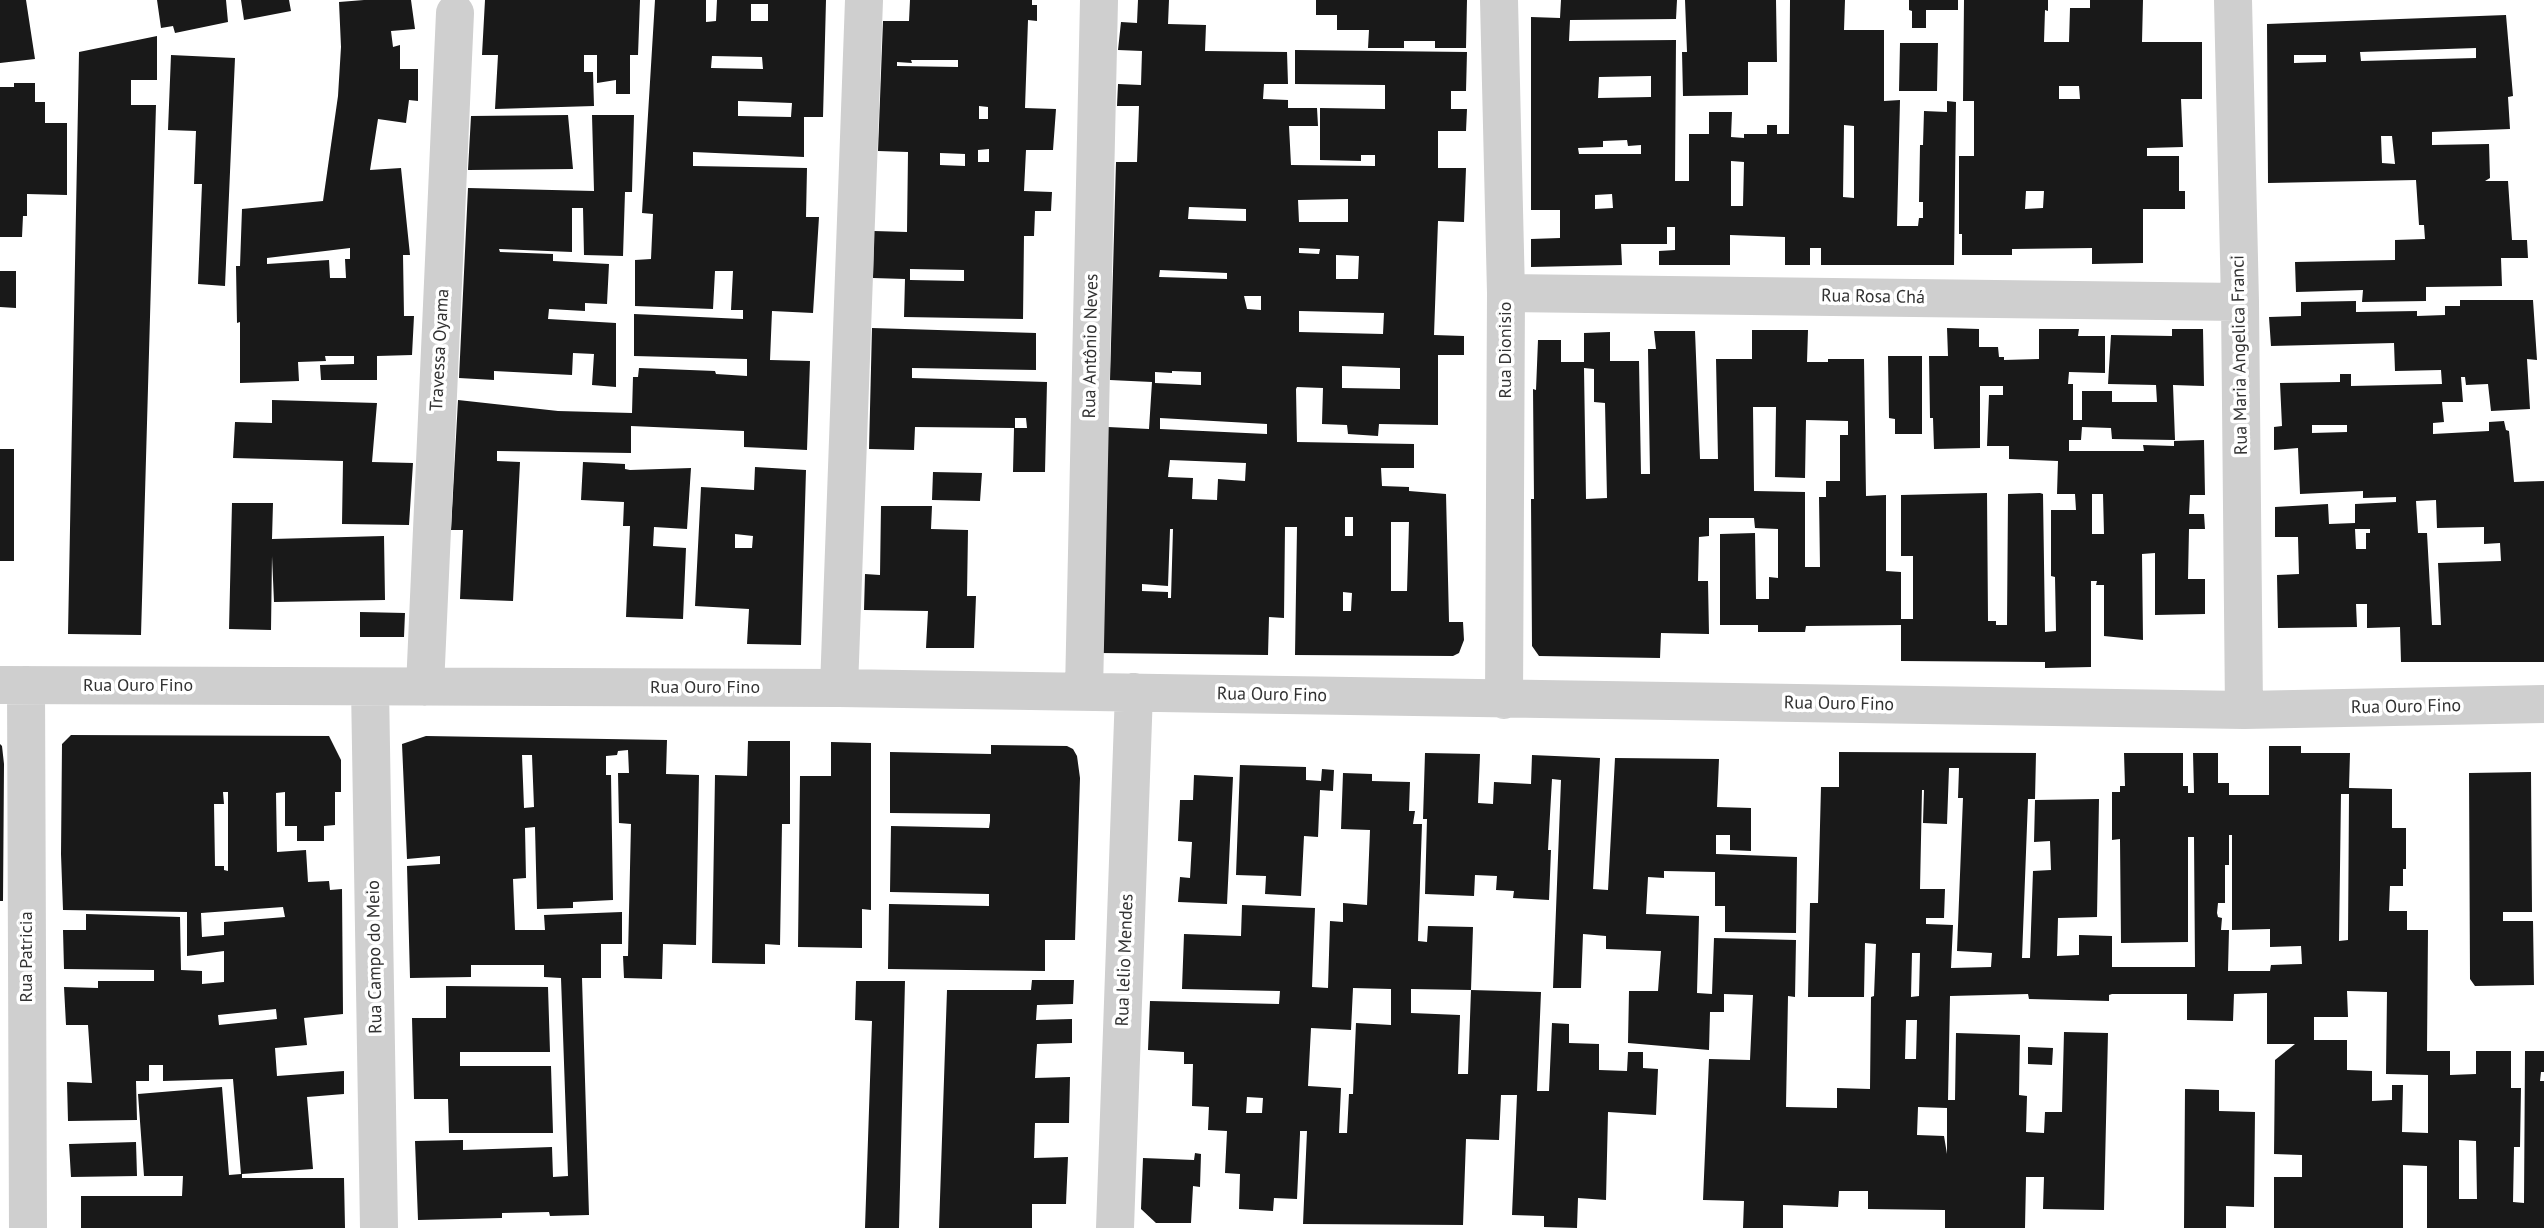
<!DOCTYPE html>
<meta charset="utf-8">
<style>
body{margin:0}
canvas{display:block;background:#fff}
</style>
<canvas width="2544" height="1228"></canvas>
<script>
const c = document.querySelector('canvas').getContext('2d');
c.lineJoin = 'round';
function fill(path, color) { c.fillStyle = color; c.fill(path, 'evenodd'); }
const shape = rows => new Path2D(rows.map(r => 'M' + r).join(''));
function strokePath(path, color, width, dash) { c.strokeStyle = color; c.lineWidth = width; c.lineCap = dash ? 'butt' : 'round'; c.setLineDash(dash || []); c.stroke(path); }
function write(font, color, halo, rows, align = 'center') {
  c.font = font + ' "PT Sans",sans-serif'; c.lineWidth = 7; c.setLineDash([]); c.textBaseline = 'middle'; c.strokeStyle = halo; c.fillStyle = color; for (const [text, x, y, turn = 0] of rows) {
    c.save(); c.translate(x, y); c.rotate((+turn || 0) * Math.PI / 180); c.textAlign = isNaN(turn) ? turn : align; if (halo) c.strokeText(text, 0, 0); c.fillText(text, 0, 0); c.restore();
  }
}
fill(shape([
 [0,0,26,0,35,59,0,63],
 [157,0,226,0,228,22,175,33,173,26,161,28],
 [241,0,289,0,291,11,244,20],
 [364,0,411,0,415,29,391,31,393,47,400,45,400,69,418,69,418,101,409,100,406,123,378,119,370,170,401,168,410,255,403,255,404,316,414,316,412,355,377,356,377,380,321,380,320,365,354,364,354,356,325,356,326,361,298,362,299,381,240,383,240,322,237,323,236,266,240,266,242,209,323,201,338,96,341,47,339,2],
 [350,248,350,259,345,259,346,278,330,278,329,260,267,264,267,258],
 [485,0,640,0,638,55,630,55,630,94,616,94,616,80,597,83,597,55,584,55,584,72,593,72,594,106,495,109,498,55,482,55],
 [655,0,706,0,706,22,716,21,717,0,826,0,823,117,804,117,804,157,693,152,693,166,807,168,806,217,819,217,813,313,772,311,770,360,810,361,807,450,744,447,744,431,631,426,631,453,497,451,497,461,520,462,513,601,460,599,463,530,451,530,458,400,558,411,632,413,633,377,638,377,639,368,715,371,716,374,747,376,747,359,634,356,634,314,743,319,743,310,731,310,733,271,715,271,713,309,635,306,635,260,651,259,653,214,642,213],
 [751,4,768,4,768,21,751,21],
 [712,56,762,57,763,69,711,68],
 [738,101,792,103,791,117,738,116],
 [910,0,1032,0,1032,5,1037,5,1037,21,1028,20,1025,108,1056,109,1053,150,1026,150,1024,191,1052,192,1051,211,1035,211,1034,236,1024,236,1023,319,904,317,905,279,873,278,874,231,907,232,908,152,878,151,883,21,909,21],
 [911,60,958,60,958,67,897,66,897,62,912,63],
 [979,106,988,107,988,119,979,119],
 [989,149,989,162,978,162,978,150],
 [940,153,965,154,965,166,940,165],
 [910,269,964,270,964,281,910,280],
 [1138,0,1169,0,1168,24,1206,25,1205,51,1287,52,1288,84,1264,84,1263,99,1288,100,1288,108,1317,108,1318,126,1289,126,1291,165,1375,166,1375,155,1361,155,1361,161,1320,160,1320,108,1385,109,1385,85,1295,84,1295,50,1467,52,1466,91,1451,91,1451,109,1467,109,1466,131,1438,131,1438,168,1466,168,1464,222,1438,221,1434,335,1464,336,1464,355,1438,355,1438,425,1379,424,1378,436,1348,434,1347,425,1322,424,1323,388,1297,387,1296,389,1297,442,1414,444,1414,468,1381,468,1382,486,1409,487,1409,491,1446,494,1449,622,1463,622,1464,640,1459,653,1453,656,1295,655,1297,527,1285,527,1284,618,1269,617,1268,655,1100,653,1108,427,1149,429,1152,382,1110,380,1116,162,1137,162,1139,106,1117,106,1118,84,1141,85,1142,51,1118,50,1121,22,1137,23],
 [1348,199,1348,222,1299,222,1298,200],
 [1189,207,1246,209,1246,221,1188,219],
 [1299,248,1320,249,1319,254,1299,253],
 [1336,255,1359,256,1358,279,1336,279],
 [1160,270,1227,273,1227,279,1159,277],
 [1244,296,1261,296,1261,310,1247,309],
 [1299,311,1384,313,1383,334,1299,332],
 [1342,366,1400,368,1400,389,1342,388],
 [1172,371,1201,372,1201,385,1155,383,1155,372,1172,373],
 [1160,418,1267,424,1267,434,1160,429],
 [1170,460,1246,463,1245,481,1218,479,1217,500,1192,499,1193,478,1168,477],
 [1345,517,1353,517,1353,536,1345,536],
 [1391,522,1409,522,1407,591,1391,591],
 [1170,529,1173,529,1171,598,1168,598,1168,592,1142,591,1142,584,1168,586],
 [1343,592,1352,593,1351,611,1343,611],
 [1316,0,1467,0,1466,48,1435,48,1435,41,1404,41,1404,48,1368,48,1369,30,1337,30,1337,15,1316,15],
 [1561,0,1677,0,1676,19,1570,20,1569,41,1676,40,1675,181,1689,181,1689,134,1709,134,1709,112,1732,112,1731,137,1744,138,1744,134,1767,134,1767,125,1777,125,1777,134,1789,134,1790,0,1845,0,1844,30,1884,30,1884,101,1900,100,1897,226,1918,226,1919,218,1923,218,1923,202,1919,202,1920,145,1923,145,1924,111,1947,112,1947,101,1956,102,1954,265,1821,265,1821,248,1810,248,1810,265,1785,265,1785,237,1730,235,1730,265,1659,265,1659,251,1675,250,1675,227,1667,227,1667,244,1621,244,1622,265,1531,267,1531,239,1560,238,1560,210,1531,210,1531,17,1560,18],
 [1651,76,1651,97,1598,98,1599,77],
 [1844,125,1854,126,1854,198,1843,197],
 [1627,140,1628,146,1641,145,1641,154,1579,154,1578,148,1603,147,1603,141],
 [1731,161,1744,162,1743,206,1731,206],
 [1612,194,1613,208,1595,209,1595,195],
 [1685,0,1776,0,1777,62,1748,62,1748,95,1683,96,1682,52,1687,52],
 [1909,0,1958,0,1958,10,1926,10,1926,28,1912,28,1912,11,1909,10],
 [1964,0,2048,0,2048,11,2045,10,2044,42,2069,42,2070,8,2090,8,2090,0,2143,0,2142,42,2202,42,2202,99,2181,99,2183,147,2147,148,2147,156,2179,156,2179,191,2185,191,2185,209,2143,209,2143,263,2092,264,2092,248,2012,249,2012,255,1962,255,1962,234,1959,234,1959,156,1974,156,1974,101,1963,101],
 [2059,86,2079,86,2080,99,2059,99],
 [2026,191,2044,191,2043,208,2025,209],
 [2506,15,2513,96,2508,97,2510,129,2432,132,2432,145,2489,144,2490,178,2485,181,2508,181,2512,240,2527,240,2528,258,2501,258,2502,286,2426,287,2426,301,2362,302,2363,290,2296,292,2295,262,2395,260,2395,240,2425,239,2424,225,2419,225,2416,180,2268,183,2267,24],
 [2476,48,2476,58,2361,61,2360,52],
 [2294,55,2326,55,2326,62,2294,63],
 [2381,136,2392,136,2395,164,2382,163],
 [157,36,157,80,131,80,131,105,156,105,141,635,68,634,79,52],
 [1900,43,1938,43,1937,91,1899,91],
 [171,55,235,58,225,286,198,284,202,184,194,184,196,131,168,130],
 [14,83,35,83,35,102,45,102,45,123,67,123,67,195,27,194,27,216,23,216,22,237,0,237,0,87,14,87],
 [568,115,573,169,468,170,471,116],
 [592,115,634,115,632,192,625,192,623,256,584,255,583,208,572,208,572,252,499,249,500,252,553,254,553,261,609,264,607,304,585,303,585,311,549,309,548,319,616,323,616,387,592,385,594,354,573,353,572,375,494,371,494,380,459,378,468,188,594,191],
 [0,271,16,271,16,308,0,307],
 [2460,300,2533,300,2537,360,2527,359,2530,409,2491,411,2488,384,2466,385,2465,377,2461,377,2463,402,2442,402,2444,422,2433,423,2433,434,2489,431,2489,422,2504,421,2506,430,2509,431,2514,482,2544,481,2544,662,2401,662,2400,627,2367,628,2367,604,2356,604,2357,627,2278,628,2277,575,2299,574,2298,537,2275,537,2275,507,2328,504,2329,524,2355,523,2355,504,2396,502,2396,497,2363,498,2363,491,2300,494,2298,448,2274,450,2274,427,2282,426,2280,383,2340,382,2340,374,2351,374,2351,386,2442,384,2441,370,2395,371,2394,343,2271,346,2269,317,2301,316,2301,302,2356,301,2356,312,2417,311,2417,316,2445,315,2445,306,2460,306],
 [2312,425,2347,425,2347,432,2312,433],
 [2436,500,2437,528,2484,527,2484,544,2500,543,2501,561,2438,563,2441,625,2432,625,2427,533,2418,533,2416,501],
 [2355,529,2370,529,2370,533,2366,533,2366,549,2356,549],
 [872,328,1036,333,1036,370,912,368,912,378,1047,382,1045,472,1013,472,1014,428,915,427,914,450,869,449],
 [1015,418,1026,418,1027,428,1015,428],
 [1947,328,1979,329,1979,347,1998,347,1999,357,2004,357,2004,360,2039,359,2039,329,2079,329,2078,336,2105,336,2105,373,2069,372,2068,384,2073,384,2073,420,2082,420,2082,391,2112,391,2112,402,2157,402,2156,385,2108,384,2111,335,2172,336,2172,329,2203,329,2204,386,2173,385,2175,440,2112,439,2111,428,2082,427,2081,440,2069,440,2069,451,2144,451,2143,445,2174,446,2174,441,2204,440,2205,495,2190,495,2189,514,2204,514,2205,529,2189,529,2188,579,2205,579,2205,614,2155,615,2155,553,2142,554,2143,640,2104,636,2104,585,2096,585,2097,581,2091,581,2091,667,2045,668,2045,662,1901,661,1901,625,1806,626,1805,632,1758,632,1758,625,1720,625,1720,534,1755,533,1756,599,1769,599,1769,577,1778,578,1778,529,1755,528,1754,518,1709,518,1709,536,1699,537,1698,581,1708,581,1709,634,1661,633,1660,658,1539,656,1532,646,1531,499,1534,499,1533,389,1536,390,1538,340,1561,340,1561,362,1584,362,1584,333,1610,332,1610,361,1639,361,1641,474,1650,474,1648,349,1656,349,1654,331,1695,331,1700,459,1718,459,1716,359,1752,359,1752,330,1808,330,1807,362,1828,362,1828,359,1864,359,1866,496,1886,495,1886,571,1901,572,1901,619,1913,619,1913,556,1901,556,1901,495,1987,493,1988,621,1996,621,1996,625,2007,625,2008,494,2040,493,2043,494,2045,632,2056,631,2055,577,2051,576,2051,510,2076,510,2075,494,2057,494,2058,461,2009,459,2009,446,1987,446,1989,395,2003,395,2003,386,1980,386,1980,448,1934,449,1933,418,1930,418,1929,356,1948,356],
 [1584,368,1594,369,1594,402,1605,403,1607,498,1586,499],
 [1753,407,1776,407,1775,477,1805,478,1806,420,1848,421,1848,435,1840,435,1840,481,1826,481,1826,497,1819,497,1820,567,1805,567,1805,492,1754,491],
 [2092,494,2103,494,2104,534,2092,534],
 [1888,356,1922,356,1922,434,1895,434,1895,419,1889,418],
 [272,400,377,403,372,462,413,463,409,525,342,524,343,461,233,458,235,422,272,423],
 [0,449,14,449,14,561,0,561],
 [583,462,625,464,625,469,630,470,691,468,687,529,654,527,653,546,686,548,683,619,626,617,630,526,623,526,624,502,581,500],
 [755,467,806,470,801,645,747,644,749,609,695,606,701,487,754,490],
 [735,534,753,536,752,548,735,548],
 [933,472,982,473,980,501,932,500],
 [232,503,273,503,272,539,384,536,385,600,274,602,272,556,271,630,229,629],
 [881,506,932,506,931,529,968,530,967,596,976,596,974,648,926,648,928,611,864,610,865,574,880,575],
 [360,612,405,613,404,637,360,637],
 [71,735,329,736,341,760,341,792,335,792,335,825,324,826,324,841,297,841,297,826,285,826,285,792,276,793,277,852,306,850,308,882,329,881,330,890,342,889,343,1014,304,1018,307,1045,275,1048,277,1076,344,1071,344,1094,307,1097,313,1169,242,1174,242,1178,344,1178,345,1228,81,1228,81,1196,182,1196,183,1176,144,1176,138,1094,222,1087,229,1175,241,1174,233,1079,163,1081,163,1065,149,1065,149,1081,136,1081,137,1120,68,1121,67,1082,92,1083,88,1025,66,1025,64,987,98,988,98,981,154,981,154,970,64,969,63,930,86,930,86,914,180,917,181,970,202,971,202,984,224,982,224,951,187,956,187,912,63,910,61,854,62,744],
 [223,792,228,792,228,871,224,870,224,866,215,866,214,804,224,804],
 [283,907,285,917,224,922,224,935,202,937,201,913],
 [276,1009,277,1019,219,1025,218,1015],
 [426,736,667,740,666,774,699,775,696,945,663,944,662,979,624,978,623,956,628,956,631,824,619,823,618,773,629,773,628,750,618,751,617,755,606,756,606,775,611,775,613,900,573,902,573,908,537,909,535,827,525,828,526,878,513,879,515,930,545,930,544,915,622,912,622,944,601,944,601,978,582,978,589,1215,550,1216,549,1212,502,1213,502,1218,418,1220,415,1141,463,1140,463,1150,552,1147,553,1177,568,1176,561,978,544,977,544,965,471,965,471,977,410,978,407,866,440,864,440,856,407,859,402,744],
 [522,755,532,755,534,807,524,808],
 [748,741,790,741,790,824,782,824,780,945,765,944,765,964,712,963,715,775,747,776],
 [831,742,871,743,871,910,862,909,862,948,798,947,800,776,831,776],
 [0,744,2,746,4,764,3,901,0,901],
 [991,745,1067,746,1073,749,1077,756,1080,778,1075,940,1045,940,1045,971,888,969,889,904,989,906,989,894,890,892,891,826,989,828,990,821,990,814,890,813,890,752,991,754],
 [2269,746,2301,746,2301,753,2350,753,2349,788,2392,789,2392,828,2406,828,2406,869,2403,869,2403,886,2390,886,2389,911,2407,911,2407,930,2428,930,2427,1051,2450,1051,2450,1075,2476,1074,2476,1051,2511,1051,2511,1088,2521,1088,2520,1147,2514,1147,2513,1202,2524,1203,2525,1051,2544,1051,2544,1072,2541,1072,2540,1081,2544,1081,2544,1228,2427,1228,2427,1166,2403,1165,2403,1228,2274,1228,2274,1177,2302,1177,2302,1155,2274,1154,2275,1060,2295,1044,2267,1044,2267,993,2234,994,2233,1021,2187,1020,2187,994,2112,994,2109,995,2109,1001,2029,999,2028,994,1950,996,1948,1100,1955,1100,1956,1033,2020,1035,2019,1095,2027,1096,2026,1132,2044,1133,2045,1112,2062,1112,2064,1032,2108,1033,2104,1210,2043,1209,2044,1177,2026,1177,2025,1228,1945,1228,1945,1210,1868,1209,1868,1191,1839,1191,1838,1207,1783,1205,1783,1228,1743,1228,1744,1201,1703,1200,1709,1059,1750,1060,1753,995,1724,994,1724,1012,1710,1012,1709,1050,1628,1043,1629,991,1658,991,1661,951,1606,949,1606,936,1583,934,1581,988,1553,988,1561,780,1552,779,1548,850,1551,850,1549,900,1513,898,1514,891,1496,890,1497,876,1475,875,1474,896,1425,894,1427,819,1423,819,1425,753,1480,754,1478,803,1493,804,1494,782,1531,784,1532,755,1600,758,1593,889,1608,890,1615,758,1719,759,1717,807,1751,808,1751,851,1730,850,1730,835,1716,835,1716,854,1797,857,1796,933,1725,932,1725,906,1715,906,1715,872,1664,871,1664,878,1648,877,1646,914,1699,916,1697,993,1712,994,1714,938,1796,940,1795,997,1788,996,1786,1107,1837,1108,1837,1088,1870,1089,1871,997,1874,996,1876,944,1865,943,1864,997,1808,997,1810,903,1818,903,1821,787,1839,787,1839,752,2036,753,2035,799,2028,799,2022,958,2030,958,2033,871,2051,870,2050,841,2034,842,2035,800,2099,799,2097,917,2058,918,2057,956,2079,955,2079,935,2112,936,2112,967,2195,967,2194,837,2188,837,2188,942,2121,943,2120,839,2112,840,2112,792,2120,792,2120,786,2125,786,2124,753,2183,753,2183,786,2188,786,2188,793,2194,793,2193,753,2218,753,2218,783,2229,783,2229,795,2269,795],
 [1949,768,1959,768,1958,798,1963,798,1957,951,1992,953,1991,967,1951,968,1953,925,1926,924,1926,918,1944,918,1945,889,1920,889,1922,790,1924,790,1923,823,1947,824],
 [2341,794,2349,794,2348,940,2339,941],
 [2229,835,2232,835,2232,930,2270,929,2270,947,2301,946,2302,964,2271,965,2270,971,2228,971,2229,930,2221,930,2222,918,2218,917,2217,913,2218,903,2225,903,2225,865,2229,865],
 [1912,953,1920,953,1919,996,1911,997],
 [2347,991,2387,992,2386,1074,2428,1075,2428,1133,2402,1132,2403,1085,2392,1085,2392,1100,2372,1101,2372,1071,2347,1070,2347,1040,2314,1040,2314,1017,2348,1017],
 [1906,1020,1917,1020,1916,1059,1905,1059],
 [1918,1107,1947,1108,1947,1154,1944,1136,1917,1135],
 [2459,1140,2476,1141,2477,1199,2459,1199],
 [1240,765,1306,767,1306,780,1321,781,1322,769,1334,770,1333,791,1320,790,1318,837,1304,836,1301,896,1265,894,1266,876,1236,875],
 [2531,772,2532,912,2503,912,2503,921,2533,921,2534,985,2475,986,2470,979,2469,773],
 [1343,773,1372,774,1372,781,1410,782,1409,811,1415,811,1413,824,1422,824,1418,941,1427,942,1428,926,1473,927,1471,990,1411,989,1411,1013,1460,1015,1458,1074,1468,1074,1471,990,1541,992,1537,1091,1549,1091,1552,1023,1569,1024,1569,1043,1599,1044,1599,1070,1627,1071,1628,1052,1643,1052,1643,1068,1658,1069,1656,1115,1608,1112,1606,1200,1578,1198,1577,1228,1544,1227,1544,1216,1512,1215,1517,1095,1501,1095,1499,1140,1466,1139,1463,1225,1303,1224,1307,1131,1300,1131,1300,1134,1297,1199,1274,1198,1273,1211,1239,1209,1240,1174,1225,1173,1227,1131,1208,1130,1209,1107,1192,1106,1193,1064,1184,1064,1184,1052,1148,1050,1150,1001,1279,1004,1280,991,1182,989,1184,934,1241,936,1242,905,1315,908,1312,987,1328,988,1330,921,1343,922,1343,903,1367,905,1370,830,1341,829],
 [1353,988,1391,989,1391,1025,1356,1023,1353,1094,1349,1094,1347,1133,1339,1133,1341,1088,1308,1086,1311,1028,1351,1030],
 [1247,1097,1263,1098,1262,1113,1246,1113],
 [1194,775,1233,777,1227,904,1178,902,1180,877,1190,878,1192,842,1178,841,1180,800,1193,800],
 [1032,980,1074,980,1073,1004,1037,1005,1036,1020,1072,1019,1072,1043,1037,1044,1036,1059,1035,1078,1070,1077,1069,1123,1035,1123,1034,1158,1068,1157,1066,1204,1032,1204,1032,1228,939,1228,947,990,1031,990],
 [856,981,905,981,899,1228,865,1228,872,1021,855,1020],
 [446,986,548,987,550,1052,460,1052,460,1066,551,1066,553,1133,449,1133,448,1099,414,1099,412,1018,446,1018],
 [2028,1047,2053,1048,2052,1065,2028,1064],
 [2185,1089,2219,1090,2219,1111,2255,1112,2254,1207,2226,1206,2226,1228,2184,1228],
 [136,1142,137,1176,71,1177,69,1144],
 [1195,1153,1201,1154,1200,1187,1193,1186,1191,1223,1156,1223,1141,1209,1143,1158,1194,1160]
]), '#191919');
strokePath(shape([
 [1499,0,1506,293,1504,700],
 [2233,0,2240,302,2244,710],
 [1506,293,2240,302],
 [0,685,839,688,2244,710,2544,704],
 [26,685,28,1228],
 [370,687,379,1228],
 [425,687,455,13],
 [839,688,864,0],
 [1084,691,1099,0],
 [1115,1228,1134,692]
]), '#cfcfcf', 38);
write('18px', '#323232', '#fff', [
 ["Rua Rosa Chá",1873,297,1],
 ["Rua Antônio Neves",1091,346,-89],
 ["Travessa Oyama",440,350,-87],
 ["Rua Dionisio",1506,350,-90],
 ["Rua Maria Angelica Franci",2240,355,-91],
 ["Rua Ouro Fino",138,686],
 ["Rua Ouro Fino",705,688],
 ["Rua Ouro Fino",1272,695,1],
 ["Rua Ouro Fino",1839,704,1],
 ["Rua Ouro Fino",2406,707,-1],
 ["Rua Patricia",27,957,-90],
 ["Rua Campo do Meio",375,957,-91],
 ["Rua lelio Mendes",1125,960,-88]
]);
</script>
